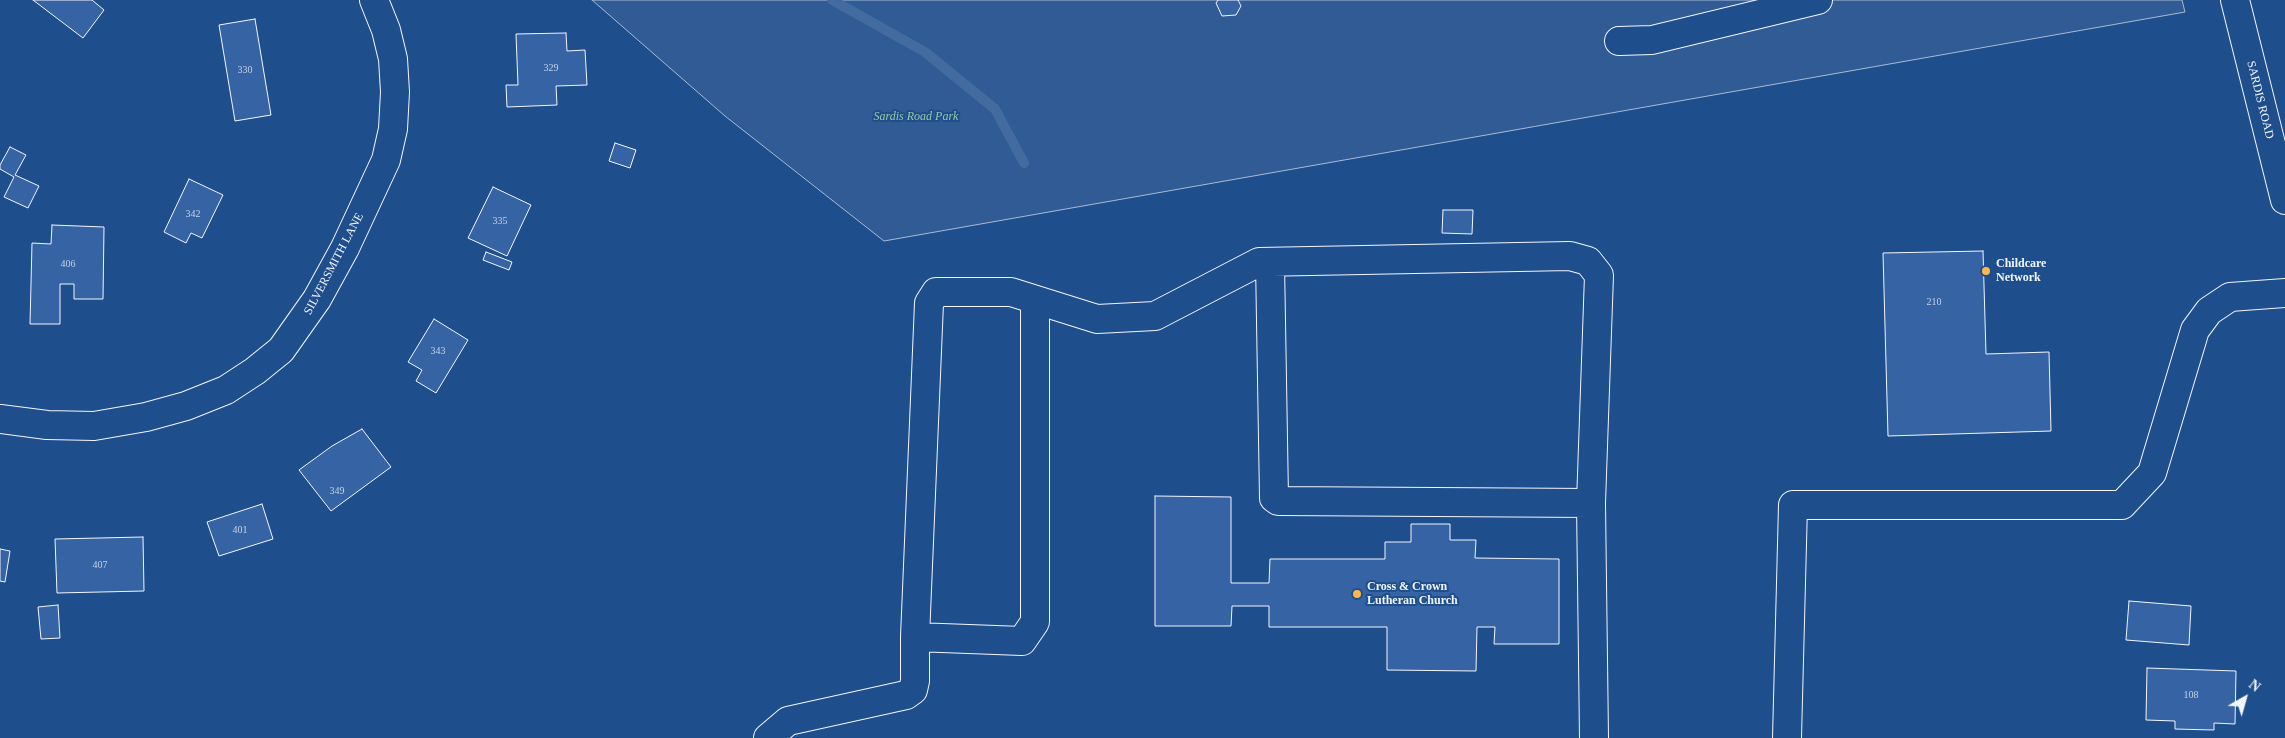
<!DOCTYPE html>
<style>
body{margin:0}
#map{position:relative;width:2285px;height:738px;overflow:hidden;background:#1f4e8c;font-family:Georgia,serif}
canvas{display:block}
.north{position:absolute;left:2220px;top:673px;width:50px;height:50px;-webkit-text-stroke:4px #1f4e8c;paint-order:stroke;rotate:38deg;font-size:14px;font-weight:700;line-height:20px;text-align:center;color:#f2f6ff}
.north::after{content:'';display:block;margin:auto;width:18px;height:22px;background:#f2f6ff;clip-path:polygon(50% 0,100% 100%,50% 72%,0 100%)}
</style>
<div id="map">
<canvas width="2285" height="738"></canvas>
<div class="north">N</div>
</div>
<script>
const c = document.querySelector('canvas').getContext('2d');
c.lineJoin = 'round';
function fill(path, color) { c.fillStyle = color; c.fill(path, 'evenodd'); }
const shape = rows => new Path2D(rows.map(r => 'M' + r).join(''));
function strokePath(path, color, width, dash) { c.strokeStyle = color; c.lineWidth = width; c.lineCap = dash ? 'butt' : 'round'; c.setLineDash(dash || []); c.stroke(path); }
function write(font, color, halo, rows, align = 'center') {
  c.font = font + ' Georgia,serif'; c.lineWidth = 4; c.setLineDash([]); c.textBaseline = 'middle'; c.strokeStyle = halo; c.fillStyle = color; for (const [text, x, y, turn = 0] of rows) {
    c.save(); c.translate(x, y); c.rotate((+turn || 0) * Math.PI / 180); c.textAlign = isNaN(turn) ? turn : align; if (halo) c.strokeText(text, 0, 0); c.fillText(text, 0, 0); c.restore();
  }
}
const built = shape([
 [592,0,2182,0,2185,12,884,241,725,116,592,0]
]);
fill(built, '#305b95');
strokePath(built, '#a8bbd7', 1);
strokePath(shape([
 [832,0,925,52,995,109,1024,163]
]), '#446ba0', 10);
const building = shape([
 [33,0,92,0,104,10,83,38,33,0],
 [1218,0,1238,0,1241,6,1236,15,1222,16,1216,3,1218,0],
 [255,19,271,115,235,121,219,25,255,19],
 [566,33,567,51,585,50,587,85,556,86,557,105,507,107,506,85,518,85,516,34,566,33],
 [615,143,636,150,630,168,609,161,615,143],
 [10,147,26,155,15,175,39,186,28,208,4,197,14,177,0,169,0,165,10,147],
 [189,179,223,195,202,238,191,233,186,243,164,232,189,179],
 [493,187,531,205,507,256,468,238,493,187],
 [1443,210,1473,210,1472,234,1442,233,1443,210],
 [52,225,104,227,103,299,74,299,74,284,60,284,60,324,30,324,32,243,51,244,52,225],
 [1983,251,1986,354,2049,352,2051,431,1888,436,1883,253,1983,251],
 [486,252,512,262,509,270,483,260,486,252],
 [434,319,468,340,436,393,416,381,422,370,408,362,434,319],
 [362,429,391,467,331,511,299,470,332,446,362,429],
 [1155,496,1231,497,1231,583,1269,583,1270,559,1385,559,1385,542,1411,542,1411,524,1450,524,1450,540,1476,540,1475,558,1559,559,1559,644,1494,644,1495,627,1477,627,1476,671,1387,670,1387,627,1269,627,1269,606,1232,606,1231,626,1155,626,1155,496],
 [262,504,273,539,219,556,207,522,262,504],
 [143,537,144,591,57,593,55,539,143,537],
 [0,549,10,551,5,582,0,581,0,549],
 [2129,601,2191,606,2189,645,2126,640,2129,601],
 [58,605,60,638,41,639,38,607,58,605],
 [2147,668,2236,671,2235,724,2214,723,2214,730,2175,729,2175,721,2146,720,2147,668]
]);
fill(building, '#3563a3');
strokePath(building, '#f2f6ff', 1);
const minor = shape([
 [1619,41,1652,40,1818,0],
 [1270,262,1274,498,1278,501,1591,503],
 [0,419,47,425,94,426,146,417,186,406,226,390,255,371,281,350,317,299,345,248,386,160,393,129,395,92,393,59,386,30,374,0],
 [915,637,1022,641,1035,622,1035,300],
 [768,738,788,721,906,695,913,690,915,681,915,637,929,303,936,292,1011,292,1097,319,1155,316,1259,262,1570,256,1588,261,1599,275,1591,503,1594,738],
 [1787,738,1793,505,2122,505,2152,473,2195,330,2209,311,2230,297,2285,293]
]);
const major = shape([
 [2235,0,2285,200]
]);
strokePath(minor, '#f2f6ff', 30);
strokePath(major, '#f2f6ff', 30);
strokePath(minor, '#1f4e8c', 28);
strokePath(major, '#1f4e8c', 28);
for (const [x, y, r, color] of [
 [1986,271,5,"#ffb74d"],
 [1357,594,5,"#ffb74d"]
]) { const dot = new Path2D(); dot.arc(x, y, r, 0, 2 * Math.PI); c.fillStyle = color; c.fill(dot); strokePath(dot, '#1f4e8c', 2); }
write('10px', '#c3d1e8', null, [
 ["329",551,68],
 ["330",245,70],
 ["342",193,214],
 ["335",500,221],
 ["406",68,264],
 ["210",1934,302],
 ["343",438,351],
 ["349",337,491],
 ["401",240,530],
 ["407",100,565],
 ["108",2191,695]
]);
write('12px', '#f2f6ff', '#1f4e8c', [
 ["SARDIS ROAD",2260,100,76],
 ["SILVERSMITH LANE",334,264,-62]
]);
write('italic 12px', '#97c8a6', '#1f4e8c', [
 ["Sardis Road Park",916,117]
]);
write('bold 12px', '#f2f6ff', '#1f4e8c', [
 ["Childcare",1996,264],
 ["Network",1996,278],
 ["Cross & Crown",1367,587],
 ["Lutheran Church",1367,601]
], 'left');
</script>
